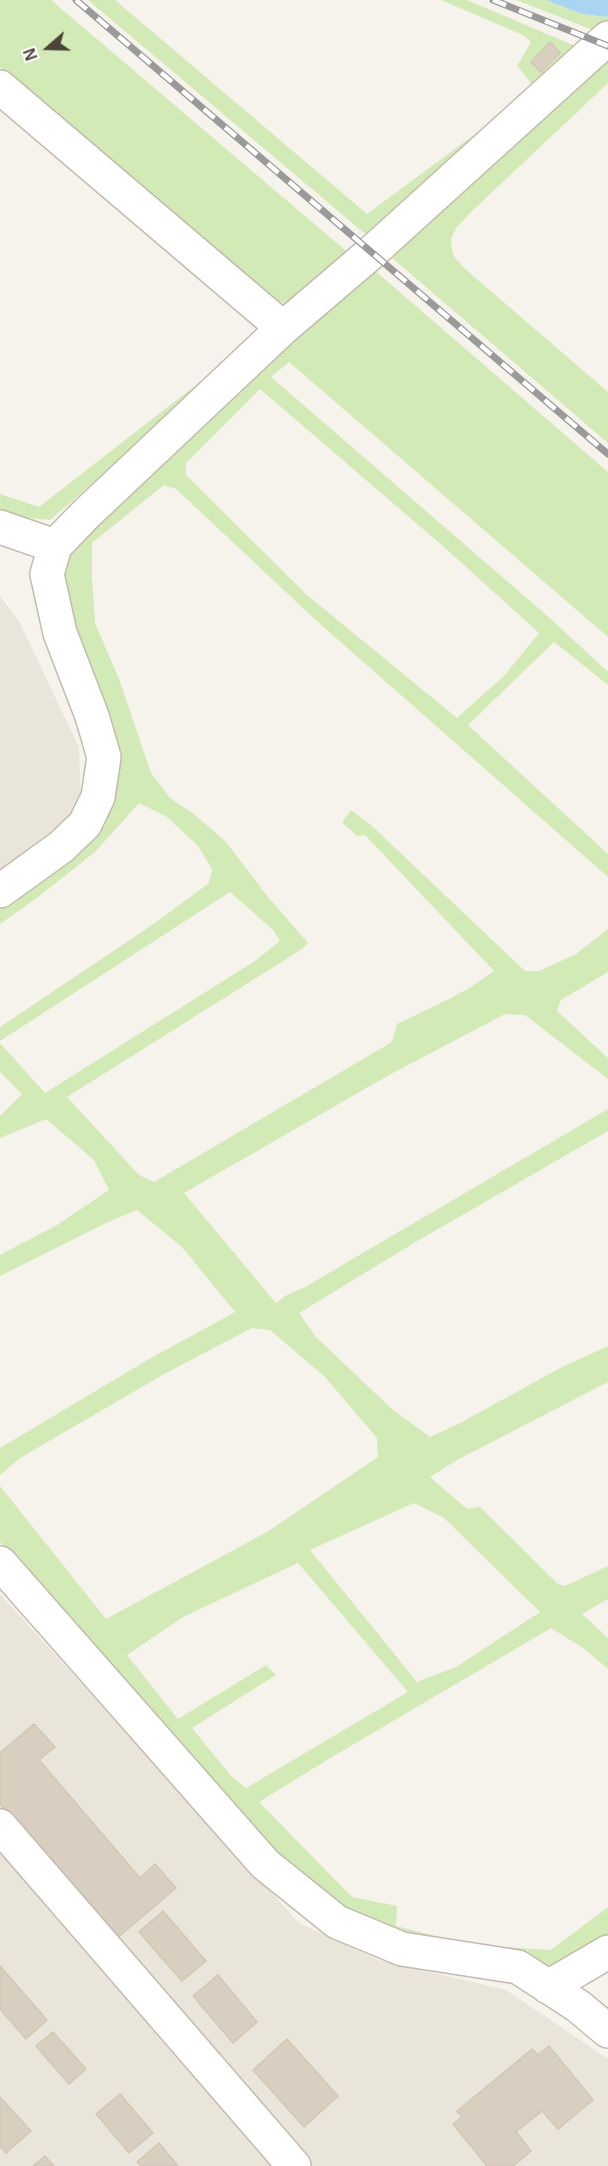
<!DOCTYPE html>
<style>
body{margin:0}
#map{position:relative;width:608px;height:2166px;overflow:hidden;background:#f6f3ec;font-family:Helvetica,sans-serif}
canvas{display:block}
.north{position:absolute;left:18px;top:18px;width:60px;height:60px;-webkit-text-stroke:4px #fff;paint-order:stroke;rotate:250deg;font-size:16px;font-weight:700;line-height:24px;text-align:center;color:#4b4439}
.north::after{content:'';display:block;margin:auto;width:21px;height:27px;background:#4b4439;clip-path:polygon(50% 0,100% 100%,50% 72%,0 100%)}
</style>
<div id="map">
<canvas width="608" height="2166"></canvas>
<div class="north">N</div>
</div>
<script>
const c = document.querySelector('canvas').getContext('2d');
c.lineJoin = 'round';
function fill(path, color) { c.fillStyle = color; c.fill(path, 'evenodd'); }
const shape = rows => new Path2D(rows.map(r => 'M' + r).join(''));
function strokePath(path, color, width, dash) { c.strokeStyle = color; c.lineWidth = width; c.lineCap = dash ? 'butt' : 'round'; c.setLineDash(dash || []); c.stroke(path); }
fill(shape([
 [0,596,20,623,79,747,82,839,0,891],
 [0,1594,299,1923,378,1960,506,1990,608,2059,608,2166,0,2166]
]), '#eae5da');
fill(shape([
 [0,0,51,0,352,256,289,303,274,302,0,67],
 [88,0,115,0,367,214,536,89,517,66,531,42,523,35,441,0,467,0,580,48,536,89,370,238],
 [516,0,546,0,582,14,608,17,608,24,598,32],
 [608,55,608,83,472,211,456,228,451,239,452,251,455,258,464,268,608,392,608,443,384,251],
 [373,269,608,472,608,637,289,362,271,377,552,620,608,672,608,685,554,642,468,725,608,854,608,877,320,624,176,489,164,485,92,543,92,577,95,623,119,679,151,773,170,798,195,815,226,842,268,897,308,943,302,949,67,1097,139,1175,154,1182,392,1042,397,1024,451,998,471,987,494,971,365,835,357,836,342,822,351,810,371,825,525,971,539,971,576,954,608,929,608,972,561,1000,557,1011,608,1058,608,1079,525,1015,505,1014,389,1075,184,1193,276,1303,285,1296,305,1287,608,1109,608,1131,419,1240,299,1313,316,1337,393,1410,430,1437,462,1422,560,1368,608,1346,608,1382,457,1460,430,1477,467,1509,480,1507,558,1584,565,1586,608,1566,608,1599,582,1614,608,1638,608,1669,583,1648,551,1628,332,1757,259,1802,352,1897,397,1906,396,1926,472,1945,551,1950,608,1907,608,1940,542,1975,393,1938,304,1884,0,1542,0,1486,106,1619,267,1532,378,1457,377,1438,324,1376,270,1330,252,1328,166,1373,20,1458,0,1475,0,1448,151,1358,235,1312,183,1248,137,1210,106,1223,0,1276,0,1255,57,1225,109,1190,94,1160,46,1119,0,1138,0,1116,22,1094,0,1072,0,1043,45,1093,255,961,280,941,273,930,230,892,0,1041,0,1027,155,923,209,883,212,869,198,846,167,817,139,803,95,852,38,897,0,924,0,910,66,862,111,803,67,623,62,577,70,548,85,523],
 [260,389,444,547,539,633,504,676,457,718,307,595,186,475,186,463],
 [414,1503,444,1518,540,1612,456,1667,417,1682,310,1550],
 [298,1563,408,1692,246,1788,231,1776,192,1728,276,1675,266,1665,178,1719,127,1655,183,1617],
 [259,336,254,344,50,520,0,515,0,494,39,507]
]), '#d2eab5');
fill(shape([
 [546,0,608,0,608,17,582,14]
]), '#a9d4f2');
const building = shape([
 [550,42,560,53,541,72,531,62,550,42],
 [34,1724,55,1747,39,1760,140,1878,155,1864,176,1888,116,1939,0,1804,0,1753,34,1724],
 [163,1911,206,1961,182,1981,139,1932,163,1911],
 [0,1966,47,2020,26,2039,0,2009,0,1966],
 [218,1975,257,2022,233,2043,193,1996,218,1975],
 [53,2032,86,2069,69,2084,36,2046,53,2032],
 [287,2039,338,2096,304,2127,253,2070,287,2039],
 [549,2046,593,2100,558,2129,542,2111,516,2132,531,2151,513,2166,487,2166,453,2124,462,2117,457,2111,532,2049,538,2055,549,2046],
 [120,2094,153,2133,129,2153,96,2114,120,2094],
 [0,2097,31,2131,6,2153,0,2146,0,2097],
 [159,2143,178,2166,141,2166,137,2162,159,2143],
 [45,2156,54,2166,33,2166,45,2156]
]);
fill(building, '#d8cfc1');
strokePath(building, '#d3c7b4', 1.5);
const minor = shape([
 [0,87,283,328],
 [0,527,55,546],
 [0,891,61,847,85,824,98,797,104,757,92,716,60,633,47,574,55,546,86,514,283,328,372,252,608,38],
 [0,1826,294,2166],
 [548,1987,608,1952]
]);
const tertiary = shape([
 [0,1563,265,1864,337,1922,402,1949,518,1967,578,2006,608,2031]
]);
strokePath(minor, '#c2bbae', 36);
strokePath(tertiary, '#c2bbae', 36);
strokePath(minor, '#fff', 33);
strokePath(tertiary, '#fff', 33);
const rail = shape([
 [76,0,608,454],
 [493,0,608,46]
]);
strokePath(rail, '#9a9a9a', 7);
strokePath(rail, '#fff', 4.5, [14]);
</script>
